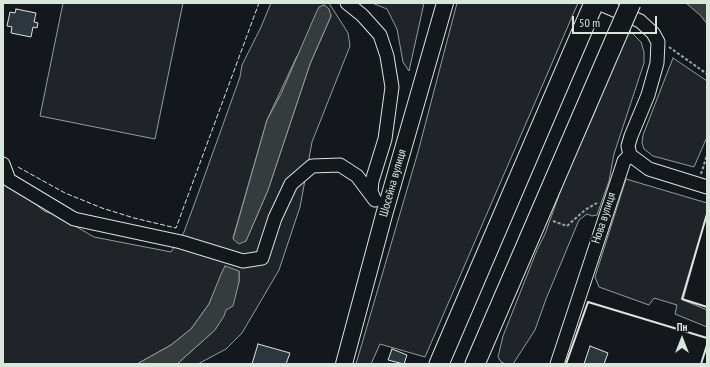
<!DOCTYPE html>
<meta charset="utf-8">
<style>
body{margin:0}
#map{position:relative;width:710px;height:367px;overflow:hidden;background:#14181c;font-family:"PT Sans Narrow",sans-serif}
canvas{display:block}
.frame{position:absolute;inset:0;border:4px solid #d8e6dc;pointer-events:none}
.north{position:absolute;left:662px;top:319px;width:40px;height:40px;-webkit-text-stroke:3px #14181c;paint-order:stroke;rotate:0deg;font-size:11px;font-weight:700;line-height:16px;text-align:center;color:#d8e6dc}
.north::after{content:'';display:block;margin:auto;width:14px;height:18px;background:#d8e6dc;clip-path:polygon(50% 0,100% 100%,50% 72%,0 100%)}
.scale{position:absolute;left:572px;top:16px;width:85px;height:18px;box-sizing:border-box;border:2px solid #d8e6dc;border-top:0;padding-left:5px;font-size:12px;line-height:14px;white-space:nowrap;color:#d8e6dc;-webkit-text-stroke:3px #14181c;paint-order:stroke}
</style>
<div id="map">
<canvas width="710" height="367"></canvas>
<div class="frame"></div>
<div class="north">Пн</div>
<div class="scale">50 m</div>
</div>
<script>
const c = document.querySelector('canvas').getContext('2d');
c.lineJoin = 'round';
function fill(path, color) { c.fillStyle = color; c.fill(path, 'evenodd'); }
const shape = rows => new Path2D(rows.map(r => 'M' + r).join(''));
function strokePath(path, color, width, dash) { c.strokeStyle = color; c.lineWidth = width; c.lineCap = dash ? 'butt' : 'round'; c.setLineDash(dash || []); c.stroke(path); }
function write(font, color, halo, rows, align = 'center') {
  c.font = font + ' "PT Sans Narrow",sans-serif'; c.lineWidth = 3; c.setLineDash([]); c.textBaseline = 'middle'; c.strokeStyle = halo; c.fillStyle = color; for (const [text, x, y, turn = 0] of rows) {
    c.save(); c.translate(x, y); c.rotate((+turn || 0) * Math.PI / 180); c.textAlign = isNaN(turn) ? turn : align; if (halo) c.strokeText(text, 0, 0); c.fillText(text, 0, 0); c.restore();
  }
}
const green = shape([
 [63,3,183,3,155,139,40,116,63,3],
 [271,3,329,3,348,33,350,46,312,142,300,207,279,270,242,333,226,349,198,364,177,364,215,330,239,282,239,271,215,290,209,304,191,329,171,345,137,364,3,364,3,183,32,201,44,211,58,216,94,237,171,252,184,232,198,194,240,77,242,65,261,27,271,3],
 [331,16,310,64,268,190,246,241,233,238,267,120,297,56,331,16],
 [372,3,424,3,409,71,403,62,397,29,387,9,372,3],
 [457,3,578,3,425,357,380,344,371,364,356,364,418,152,457,3],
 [630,31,641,42,644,52,644,63,614,154,609,181,597,215,592,216,587,214,579,220,546,299,535,330,513,364,506,364,501,362,498,357,503,336,537,250,545,234,567,173,594,114,623,36,630,31],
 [673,58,707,81,707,137,694,167,653,156,644,149,642,143,643,135,673,58],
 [626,179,707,203,707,213,683,300,707,310,707,327,675,314,677,305,654,298,649,305,599,287,595,277,626,179]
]);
fill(green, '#202428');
strokePath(green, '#939e99', 1);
const water = shape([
 [686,3,707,3,707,24,701,16,686,3],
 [324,5,329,9,331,16,310,64,268,190,246,241,239,244,233,239,267,120,281,94,316,13,319,7,324,5],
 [225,266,239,271,239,282,233,306,226,310,224,316,215,330,177,364,137,364,171,345,191,329,209,304,221,274,225,266]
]);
fill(water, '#363b3e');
strokePath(water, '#939e99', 1);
const building = shape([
 [16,9,36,13,34,22,38,23,37,28,33,27,31,37,11,33,12,27,7,26,10,12,15,13,16,9],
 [258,344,290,353,286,364,252,364,258,344],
 [590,346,608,353,604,364,584,364,590,346],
 [392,349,407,355,404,364,388,360,392,349]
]);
fill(building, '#2c363c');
strokePath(building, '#d8e6dc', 1);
const minor = shape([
 [347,3,362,15,380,35,387,56,392,87,385,139,372,181,371,192,373,196],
 [598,3,640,21,653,33,658,42,657,63,648,95,631,136,628,146,630,155],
 [3,164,9,180,74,219,181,242,243,261,262,258,275,218,291,184,312,166,340,165,357,176,375,200],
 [557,364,624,161,630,155,649,169,707,187]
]);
const major = shape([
 [344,364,384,215,445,3]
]);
const highway = shape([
 [439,364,594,3],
 [475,364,617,35]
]);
strokePath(minor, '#d8e6dc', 15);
strokePath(major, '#d8e6dc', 18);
strokePath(highway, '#d8e6dc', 21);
strokePath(shape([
 [669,47,707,74],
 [701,174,707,155],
 [553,221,567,226,585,210,597,203]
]), '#9da8a2', 2, [3, 2]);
strokePath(minor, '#14181c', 13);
strokePath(major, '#14181c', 16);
strokePath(highway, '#14181c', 19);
const highwayBridge = shape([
 [617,35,631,3]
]);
strokePath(highwayBridge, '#d8e6dc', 21, []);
strokePath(highwayBridge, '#14181c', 19);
strokePath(shape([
 [18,167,65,193,102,208,134,218,176,228,259,3]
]), '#d8e6dc', 1, [5, 2]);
strokePath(shape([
 [707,214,682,299,707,307],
 [566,364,588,302,707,338],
 [701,364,707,345]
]), '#d8e6dc', 2);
write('12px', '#d8e6dc', '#14181c', [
 ["Шосейна вулиця",393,183,-74],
 ["Нова вулиця",604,218,-72]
]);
</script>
